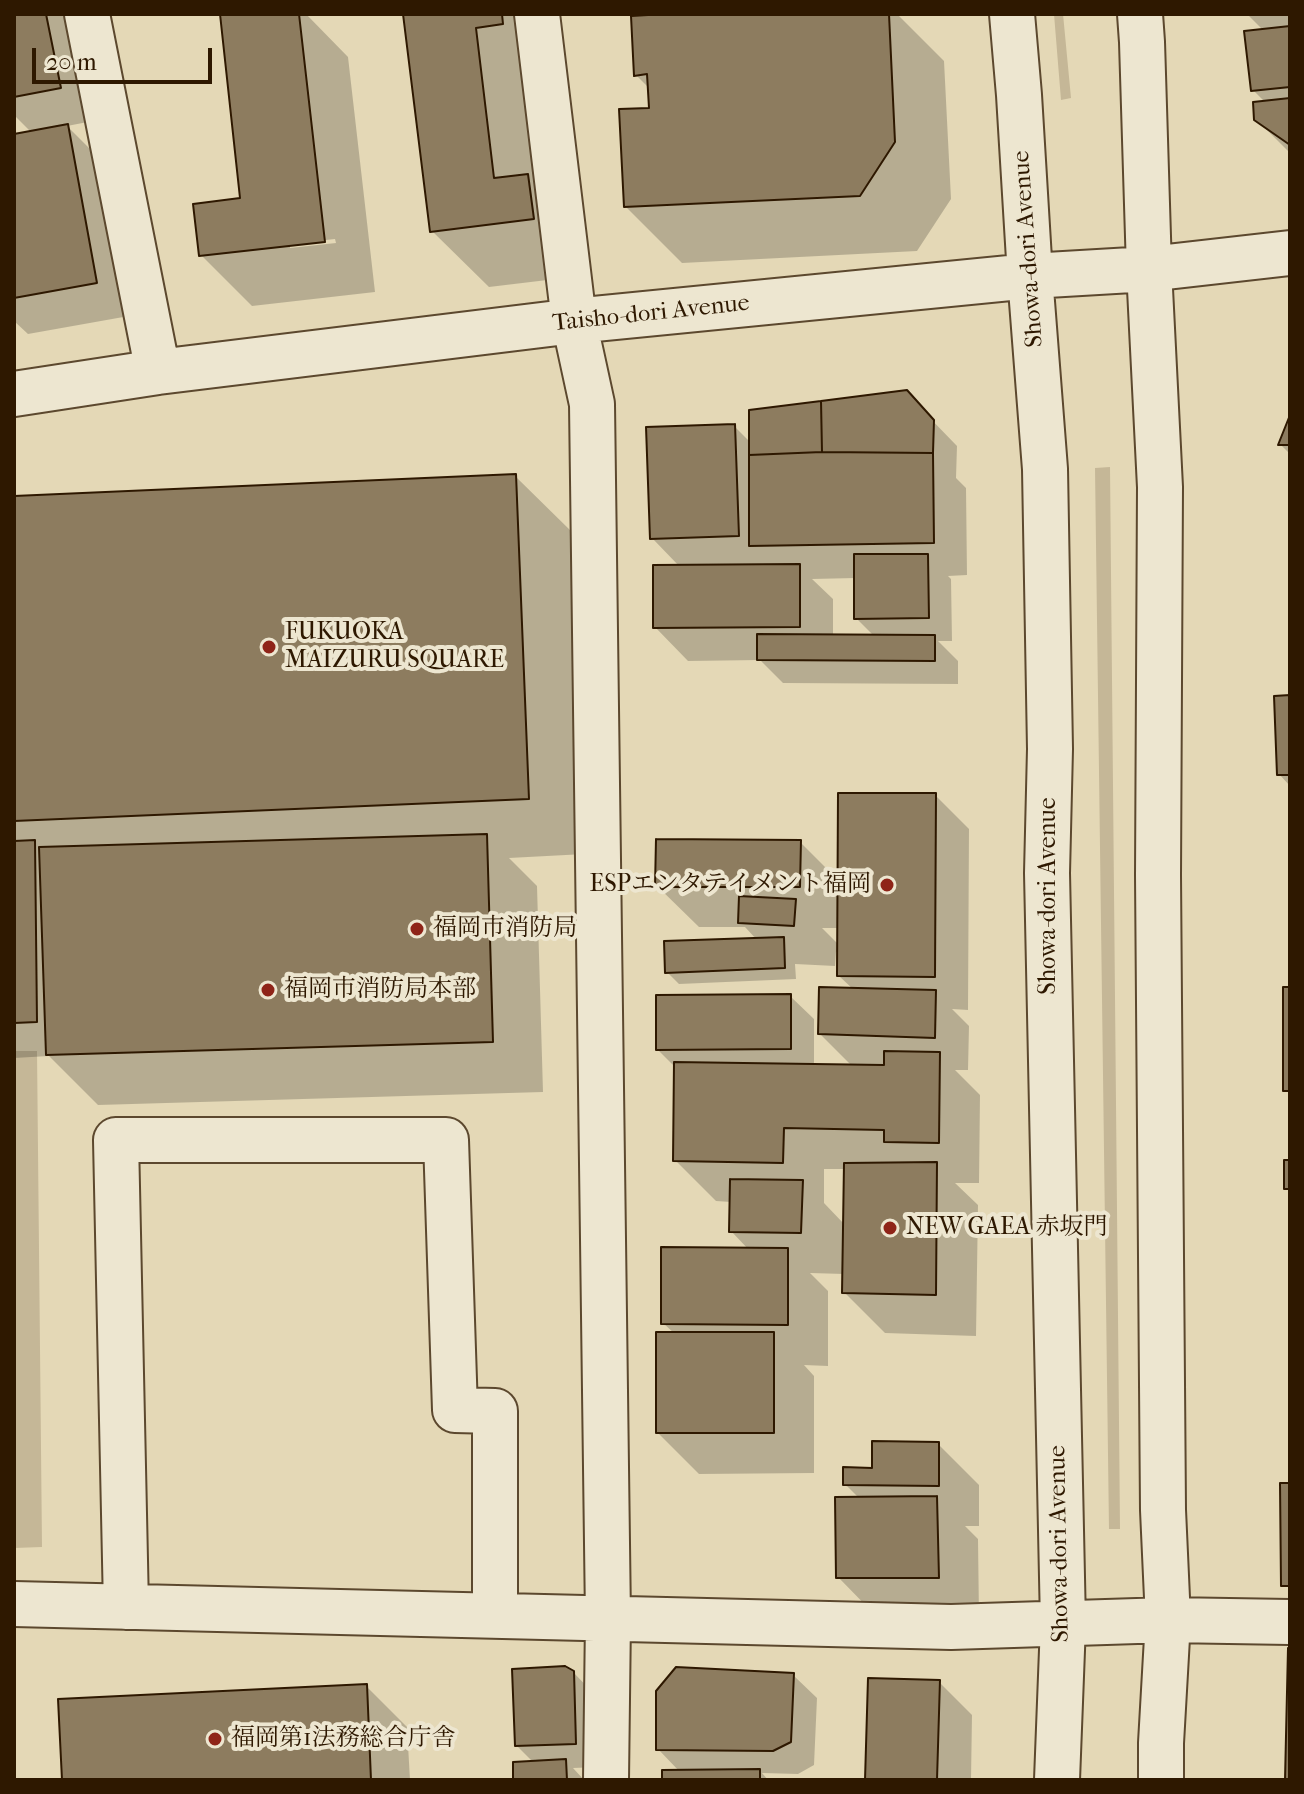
<!DOCTYPE html>
<meta charset="utf-8">
<style>
body{margin:0}
#map{position:relative;width:1304px;height:1794px;overflow:hidden;background:#e4d8b6;font-family:"IM FELL French Canon",serif}
canvas{display:block}
.frame{position:absolute;inset:0;border:16px solid #2e1800;pointer-events:none}
.scale{position:absolute;left:32px;top:48px;width:180px;height:36px;box-sizing:border-box;border:4px solid #2e1800;border-top:0;padding-left:10px;font-size:24px;line-height:28px;white-space:nowrap;color:#2e1800;-webkit-text-stroke:6px #ede6d0;paint-order:stroke}
</style>
<div id="map">
<canvas width="1304" height="1794"></canvas>
<div class="frame"></div>
<div class="scale">20 m</div>
</div>
<script>
const c = document.querySelector('canvas').getContext('2d');
c.lineJoin = 'round';
function fill(path, color) { c.fillStyle = color; c.fill(path, 'evenodd'); }
const shape = rows => new Path2D(rows.map(r => 'M' + r).join(''));
function strokePath(path, color, width, dash) { c.strokeStyle = color; c.lineWidth = width; c.lineCap = dash ? 'butt' : 'round'; c.setLineDash(dash || []); c.stroke(path); }
function write(font, color, halo, rows, align = 'center') {
  c.font = font + ' "IM FELL French Canon","Noto Serif JP",serif'; c.lineWidth = 8; c.setLineDash([]); c.textBaseline = 'middle'; c.strokeStyle = halo; c.fillStyle = color; for (const [text, x, y, turn = 0] of rows) {
    c.save(); c.translate(x, y); c.rotate((+turn || 0) * Math.PI / 180); c.textAlign = isNaN(turn) ? turn : align; if (halo) c.strokeText(text, 0, 0); c.fillText(text, 0, 0); c.restore();
  }
}
fill(shape([
 [1054,14,1063,14,1071,98,1061,100],
 [1110,467,1120,1529,1109,1529,1095,468],
 [14,1051,37,1051,42,1547,14,1548]
]), '#c5b797');
fill(shape([
 [14,14,72,14,93,121,67,126,101,160,129,316,28,334,14,321,14,136,32,133,14,115],
 [222,14,306,14,348,57,375,292,252,306,201,255,242,199],
 [335,239,336,243,290,248,290,244],
 [400,14,546,14,589,275,489,287,432,231,406,20],
 [703,14,897,14,944,61,951,199,917,251,682,263,626,207,651,110,650,89,636,75],
 [1247,14,1290,14,1290,153,1256,119,1265,102,1253,90,1264,31],
 [925,413,957,446,956,478,966,488,967,575,948,576,951,579,952,641,938,641,958,661,958,684,783,683,760,660,688,661,655,627,680,567,652,538,734,426,751,443],
 [856,578,856,618,875,637,833,637,833,599,812,579],
 [1290,420,1290,454,1281,445],
 [515,476,572,532,585,854,509,858,537,886,543,1092,98,1105,49,1056,14,1058,14,498],
 [1290,697,1290,786,1279,774],
 [935,795,969,829,968,1010,952,1009,969,1026,968,1070,955,1070,980,1095,979,1183,955,1183,978,1205,976,1336,885,1333,844,1292,844,1274,810,1273,828,1291,828,1366,804,1365,814,1376,814,1473,699,1474,658,1433,675,1334,663,1323,749,1250,731,1231,731,1202,716,1201,675,1160,676,1068,658,1050,790,996,814,1019,814,1066,853,1067,820,1034,854,990,839,976,839,952,836,952,835,966,795,964,796,979,679,984,667,972,757,940,745,927,699,927,657,886,800,842,839,881],
 [822,928,839,928,839,945],
 [824,1169,846,1169,845,1225,824,1203],
 [938,1444,979,1485,979,1526,965,1526,978,1539,979,1618,879,1619,838,1577,859,1498,845,1484,874,1470],
 [573,1672,597,1697,599,1767,573,1768,584,1780,515,1780,534,1763,517,1746],
 [793,1675,817,1698,814,1765,798,1774,762,1773,768,1780,664,1780,680,1772,658,1749],
 [939,1682,972,1715,971,1780,867,1780],
 [366,1686,407,1727,410,1780,64,1780]
]), '#0003');
const building = shape([
 [14,14,46,14,61,88,14,97,14,14],
 [220,14,299,14,325,242,199,256,193,204,240,198,220,14],
 [403,14,502,14,503,24,476,28,494,178,528,174,534,219,430,232,403,14],
 [665,14,889,14,895,142,860,196,624,207,619,109,649,108,647,74,634,76,631,16,665,14],
 [1290,26,1290,87,1251,91,1244,31,1290,26],
 [1290,98,1290,145,1254,120,1253,102,1290,98],
 [68,124,97,283,14,298,14,134,68,124],
 [907,390,934,420,933,453,822,452,821,401,907,390],
 [821,401,822,452,749,455,749,410,821,401],
 [1290,415,1290,445,1278,445,1290,415],
 [735,424,739,536,650,539,646,427,735,424],
 [822,452,933,453,934,543,749,546,749,455,822,452],
 [516,474,529,799,14,821,14,496,516,474],
 [854,554,928,554,929,618,854,619,854,554],
 [800,564,800,627,653,628,653,565,800,564],
 [757,634,935,635,935,661,757,660,757,634],
 [1290,695,1290,775,1277,775,1274,696,1290,695],
 [838,793,936,793,935,977,837,976,838,793],
 [487,834,493,1042,46,1055,39,847,487,834],
 [656,839,801,840,800,887,655,887,656,839],
 [35,840,37,1022,14,1023,14,841,35,840],
 [739,896,796,899,794,926,738,923,739,896],
 [784,937,785,968,665,973,664,941,784,937],
 [819,987,936,990,935,1038,818,1034,819,987],
 [1283,987,1290,987,1290,1091,1283,1091,1283,987],
 [791,994,791,1049,656,1050,656,995,791,994],
 [884,1051,940,1052,939,1143,884,1142,884,1130,784,1128,783,1163,673,1161,674,1062,884,1065,884,1051],
 [1284,1160,1290,1160,1290,1189,1284,1189,1284,1160],
 [937,1162,936,1295,842,1293,844,1163,937,1162],
 [730,1179,803,1180,801,1233,729,1232,730,1179],
 [661,1247,788,1248,788,1325,661,1324,661,1247],
 [656,1332,774,1332,774,1433,656,1433,656,1332],
 [872,1441,939,1442,939,1486,843,1485,843,1467,872,1468,872,1441],
 [1280,1483,1290,1483,1290,1586,1281,1586,1280,1483],
 [937,1496,939,1578,836,1578,835,1497,937,1496],
 [1288,1648,1290,1648,1290,1780,1285,1780,1288,1648],
 [565,1666,574,1671,576,1744,515,1746,512,1669,565,1666],
 [676,1667,794,1673,791,1742,773,1751,656,1750,656,1691,676,1667],
 [868,1678,940,1680,937,1780,865,1780,868,1678],
 [367,1684,371,1780,62,1780,58,1699,367,1684],
 [566,1759,567,1780,513,1780,513,1762,566,1759],
 [760,1769,760,1780,662,1780,662,1770,760,1769]
]);
fill(building, '#8d7c5f');
strokePath(building, '#2e1800', 2);
const minor = shape([
 [87,14,158,372],
 [537,14,574,321,592,404,608,1618,606,1780],
 [1012,14,1019,95,1030,276,1045,469,1050,749,1047,873,1063,1624,1057,1780],
 [1140,14,1142,42,1149,269,1160,487,1158,875,1163,1510,1168,1620,1161,1743,1161,1780],
 [14,394,158,372,574,321,1030,276,1149,269,1290,253],
 [14,1604,951,1627,1168,1620,1290,1622],
 [126,1607,116,1140,446,1140,455,1410,495,1411,495,1615]
]);
strokePath(minor, '#5c482e', 48);
strokePath(minor, '#ede6d0', 44);
for (const [x, y, r, color] of [
 [269,647,8,"#8f2418"],
 [887,885,8,"#8f2418"],
 [417,929,8,"#8f2418"],
 [268,990,8,"#8f2418"],
 [890,1228,8,"#8f2418"],
 [215,1739,8,"#8f2418"]
]) { const dot = new Path2D(); dot.arc(x, y, r, 0, 2 * Math.PI); c.fillStyle = color; c.fill(dot); strokePath(dot, '#ede6d0', 3); }
write('24px', '#2e1800', '#ede6d0', [
 ["Showa-dori Avenue",1029,249,-94],
 ["Taisho-dori Avenue",651,314,-6],
 ["Showa-dori Avenue",1049,896,-90],
 ["Showa-dori Avenue",1060,1544,-91]
]);
write('24px', '#2e1800', '#ede6d0', [
 ["FUKUOKA",285,633],
 ["MAIZURU SQUARE",285,661],
 ["ESPエンタテイメント福岡",871,885,"right"],
 ["福岡市消防局",433,929],
 ["福岡市消防局本部",284,990],
 ["NEW GAEA 赤坂門",906,1228],
 ["福岡第1法務総合庁舎",231,1739]
], 'left');
</script>
